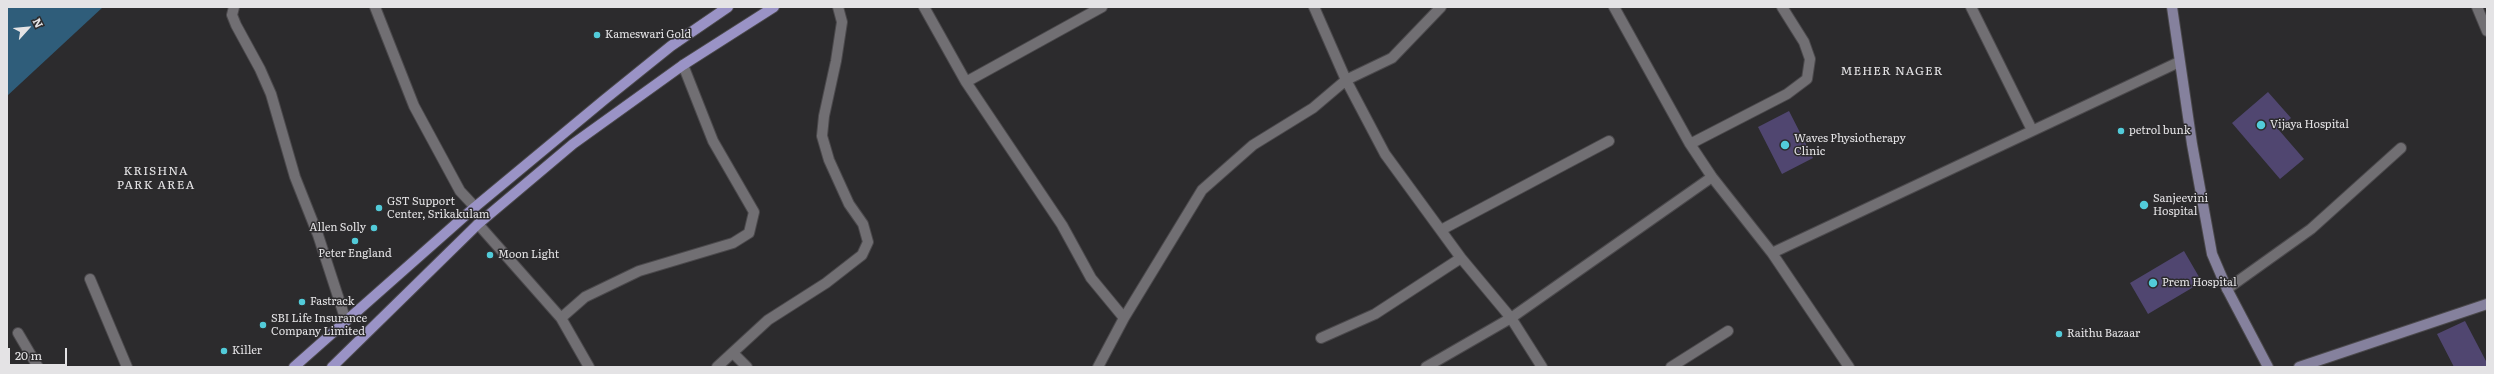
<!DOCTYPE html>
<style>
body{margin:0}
#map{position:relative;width:2494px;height:374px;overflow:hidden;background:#2c2b2d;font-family:Literata,serif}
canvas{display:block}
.frame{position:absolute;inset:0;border:8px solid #e4e3e5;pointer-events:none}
.north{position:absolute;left:8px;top:8px;width:40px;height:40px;-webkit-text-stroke:3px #2c2b2d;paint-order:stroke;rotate:63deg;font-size:11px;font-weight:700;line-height:16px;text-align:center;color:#e4e3e5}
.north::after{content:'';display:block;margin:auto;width:14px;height:18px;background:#e4e3e5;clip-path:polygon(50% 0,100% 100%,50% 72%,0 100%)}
.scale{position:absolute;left:8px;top:348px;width:59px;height:18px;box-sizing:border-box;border:2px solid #e4e3e5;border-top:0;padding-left:5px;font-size:12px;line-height:14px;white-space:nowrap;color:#e4e3e5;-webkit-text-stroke:3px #2c2b2d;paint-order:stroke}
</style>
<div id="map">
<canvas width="2494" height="374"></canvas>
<div class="frame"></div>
<div class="north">N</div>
<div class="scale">20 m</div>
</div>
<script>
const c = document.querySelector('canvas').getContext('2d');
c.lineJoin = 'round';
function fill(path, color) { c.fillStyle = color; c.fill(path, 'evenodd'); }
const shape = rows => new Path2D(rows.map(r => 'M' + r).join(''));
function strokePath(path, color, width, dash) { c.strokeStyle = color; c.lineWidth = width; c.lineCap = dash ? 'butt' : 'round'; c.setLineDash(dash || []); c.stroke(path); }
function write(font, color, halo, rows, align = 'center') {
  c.font = font + ' Literata,serif'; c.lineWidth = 3; c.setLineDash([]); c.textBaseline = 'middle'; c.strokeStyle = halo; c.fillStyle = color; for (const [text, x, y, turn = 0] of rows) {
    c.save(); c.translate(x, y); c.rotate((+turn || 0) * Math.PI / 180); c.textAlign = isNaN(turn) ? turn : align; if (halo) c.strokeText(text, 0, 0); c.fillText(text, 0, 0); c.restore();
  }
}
fill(shape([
 [7,7,103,7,7,96]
]), '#2f5d7a');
fill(shape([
 [2268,92,2291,118,2278,129,2304,159,2280,179,2232,123],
 [1789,111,1813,158,1782,174,1758,127],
 [2184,251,2202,282,2148,314,2130,283],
 [2465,321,2487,363,2487,367,2454,367,2437,334]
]), '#504670');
const street = shape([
 [234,7,232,15,236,25,260,69,271,94,295,177,318,235,346,321],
 [375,7,414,106,460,191,475,207],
 [924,7,966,82,1062,225,1091,278,1124,318],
 [1314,7,1346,80,1385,154,1461,258,1511,318,1542,367],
 [1614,7,1690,144,1712,177,1772,253,2179,62],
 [1971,7,2032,130],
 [2477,7,2487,31],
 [966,82,1102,7],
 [1690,144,1787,94,1807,79,1810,59,1804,42,1782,7],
 [478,224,561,318,589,367],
 [1441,230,1609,141],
 [1772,253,1849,367],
 [90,279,127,367],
 [2227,289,2311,229,2401,148],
 [561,318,585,297,639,271,733,243,749,233,754,212,713,141,683,65],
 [18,333,38,367],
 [1321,338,1375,314,1461,258],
 [733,353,747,367],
 [717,367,768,320,826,283,862,255,868,242,863,224,849,204,829,160,822,136,824,116,836,61,842,22,838,7],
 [1098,367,1124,318,1202,190,1253,145,1313,108,1346,80,1392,58,1441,7],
 [1426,367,1511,318,1712,177],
 [1671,367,1728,331]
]);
const secondary = shape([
 [2172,7,2192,144,2212,254,2227,289,2268,367],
 [2299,367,2487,304]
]);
const primary = shape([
 [294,367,475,207,604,100,671,46,728,7],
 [332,367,478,224,573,144,683,65,774,7]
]);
strokePath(street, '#4b494c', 12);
strokePath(secondary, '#4b494c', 12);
strokePath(primary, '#4b494c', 12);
strokePath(street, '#716f73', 10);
strokePath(secondary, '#85819d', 10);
strokePath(primary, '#9a93c6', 10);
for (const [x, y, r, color] of [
 [597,35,4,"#52cbd9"],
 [2261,125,5,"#52cbd9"],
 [2121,131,4,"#52cbd9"],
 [1785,145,5,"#52cbd9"],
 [2144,205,5,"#52cbd9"],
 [379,208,4,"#52cbd9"],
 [374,228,4,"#52cbd9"],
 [355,241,4,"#52cbd9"],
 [490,255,4,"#52cbd9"],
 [2153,283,5,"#52cbd9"],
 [302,302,4,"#52cbd9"],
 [263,325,4,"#52cbd9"],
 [2059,334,4,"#52cbd9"],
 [224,351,4,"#52cbd9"]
]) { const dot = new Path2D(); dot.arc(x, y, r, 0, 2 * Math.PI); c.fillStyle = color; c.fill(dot); strokePath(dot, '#2c2b2d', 1.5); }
write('11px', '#e4e3e5', '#2c2b2d', [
 ["Kameswari Gold",605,35],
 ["Vijaya Hospital",2270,125],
 ["petrol bunk",2129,131],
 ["Waves Physiotherapy",1794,139],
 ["Clinic",1794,152],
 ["Sanjeevini",2153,199],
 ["Hospital",2153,212],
 ["GST Support",387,202],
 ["Center, Srikakulam",387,215],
 ["Allen Solly",366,228,"right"],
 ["Peter England",355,254,"center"],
 ["Moon Light",498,255],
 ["Prem Hospital",2162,283],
 ["Fastrack",310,302],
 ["SBI Life Insurance",271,319],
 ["Company Limited",271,332],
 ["Raithu Bazaar",2067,334],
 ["Killer",232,351]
], 'left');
c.letterSpacing = '1px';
write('12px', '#e4e3e5', '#2c2b2d', [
 ["MEHER NAGER",1892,71],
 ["KRISHNA",156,171],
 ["PARK AREA",156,185]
]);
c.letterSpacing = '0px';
</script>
